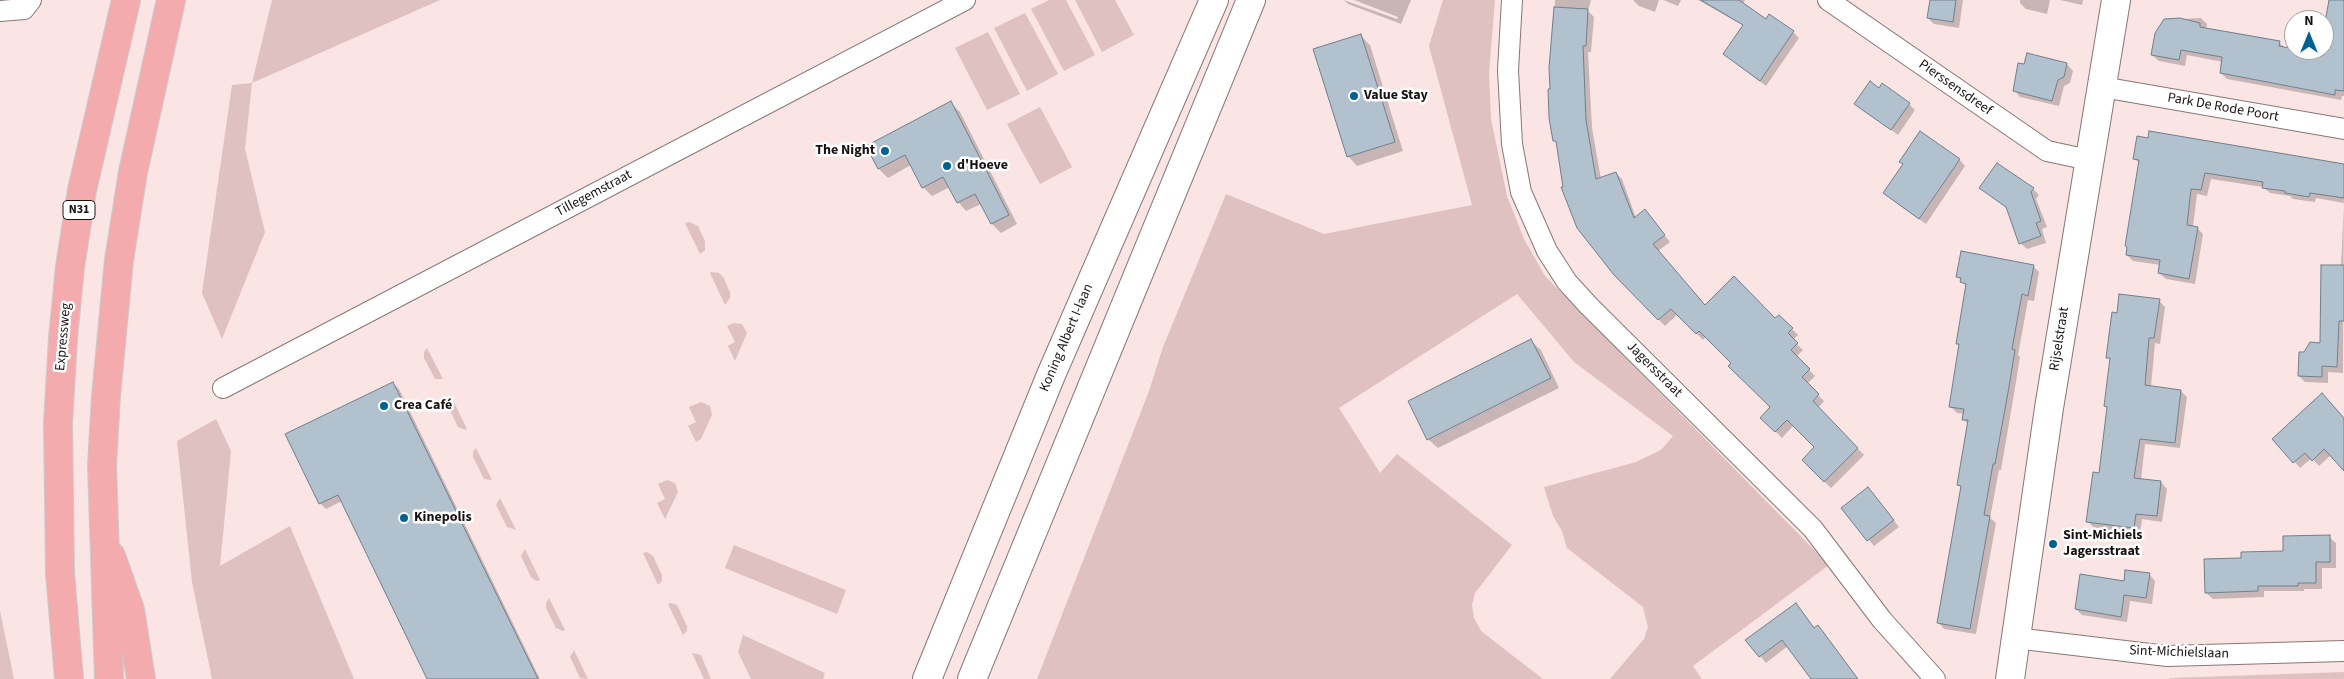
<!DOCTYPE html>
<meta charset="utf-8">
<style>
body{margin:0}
#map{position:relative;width:2344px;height:679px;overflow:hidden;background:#fbe4e4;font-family:"Source Sans 3",sans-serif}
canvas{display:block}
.north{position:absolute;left:2284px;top:10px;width:50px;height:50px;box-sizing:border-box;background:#fff;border:1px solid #a3a0a0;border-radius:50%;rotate:0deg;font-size:14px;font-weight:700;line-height:20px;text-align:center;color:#191212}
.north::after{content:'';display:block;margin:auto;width:18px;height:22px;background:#006291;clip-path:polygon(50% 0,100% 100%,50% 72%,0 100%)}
</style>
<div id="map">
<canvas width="2344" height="679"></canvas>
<div class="north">N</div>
</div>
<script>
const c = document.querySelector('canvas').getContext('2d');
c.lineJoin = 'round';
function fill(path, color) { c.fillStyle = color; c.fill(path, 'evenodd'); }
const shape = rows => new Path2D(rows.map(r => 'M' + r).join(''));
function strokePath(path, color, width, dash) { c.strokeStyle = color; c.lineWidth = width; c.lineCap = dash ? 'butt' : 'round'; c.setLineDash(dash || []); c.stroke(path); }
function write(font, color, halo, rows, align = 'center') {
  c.font = font + ' "Source Sans 3",sans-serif'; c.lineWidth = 5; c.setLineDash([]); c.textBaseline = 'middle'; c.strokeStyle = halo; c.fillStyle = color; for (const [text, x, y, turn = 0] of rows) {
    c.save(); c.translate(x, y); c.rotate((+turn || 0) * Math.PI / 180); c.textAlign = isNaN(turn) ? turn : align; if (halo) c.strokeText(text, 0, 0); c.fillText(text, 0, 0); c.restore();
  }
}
fill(shape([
 [272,0,440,0,252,83,245,149,265,232,222,339,202,293,232,85,252,83],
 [1049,0,1066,0,1095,55,1064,71,1031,9],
 [1075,0,1115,0,1134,35,1102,52],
 [1443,0,1495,0,1489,73,1491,119,1507,196,1524,239,1545,276,1829,565,1693,666,1702,679,1610,679,1644,639,1648,627,1643,607,1567,548,1562,531,1553,516,1544,487,1636,462,1661,450,1673,436,1574,362,1517,294,1339,408,1380,473,1397,454,1512,545,1475,593,1472,605,1474,618,1481,631,1543,679,1037,679,1149,391,1163,347,1226,194,1324,234,1472,205,1429,46],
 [1025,13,1058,74,1027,91,994,28],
 [988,32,1020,94,987,110,955,48],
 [1040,107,1072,167,1040,184,1007,124],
 [689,222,698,226,705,241,705,250,700,254,685,223],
 [711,272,719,273,724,278,730,293,730,298,725,305,710,273],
 [734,323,742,324,747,333,735,361,728,346,735,342,727,326],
 [427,348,443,379,435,379,424,358,424,352],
 [452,398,467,429,466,430,458,427,449,408,449,401],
 [701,402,710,406,712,415,701,439,696,442,688,426,696,422,689,407],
 [216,419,231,451,220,566,290,526,354,679,212,679,192,582,177,441],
 [476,448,492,480,484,479,473,457,473,452],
 [667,480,675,483,678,492,665,519,657,503,665,499,658,484],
 [500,498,516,530,507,527,496,505],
 [734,545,846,590,837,614,725,568],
 [525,549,540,580,536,581,531,577,521,556],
 [647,552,653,556,662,575,662,581,658,585,643,553],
 [549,598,565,630,563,631,556,628,546,608,546,603],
 [671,603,677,605,687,626,687,631,683,635,668,604],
 [0,611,14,679,0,679],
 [743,635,825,673,823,679,751,679,738,652],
 [574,650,588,679,580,678,570,657],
 [692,653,701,655,711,679,704,679],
 [2344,672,2344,679,2170,679,2170,678]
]), '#dfc1c1');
fill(shape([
 [1344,0,1397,19,1398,17,1354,0,1411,0,1401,24,1348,4],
 [1555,0,1591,0,1588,11,1594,17,1591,52,1588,52,1592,128,1601,179,1616,173,1622,179,1636,218,1645,211,1670,242,1658,251,1705,306,1775,320,1779,316,1798,335,1793,340,1803,350,1796,357,1815,376,1807,384,1824,401,1818,408,1864,455,1831,488,1803,460,1816,447,1794,425,1782,438,1762,418,1772,407,1733,363,1706,336,1703,340,1678,314,1665,326,1615,275,1564,187,1558,144,1554,140,1552,90,1550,68],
 [1633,0,1659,0,1655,12,1639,6],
 [1663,0,1681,0,1678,6],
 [1698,0,1745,0,1743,4,1766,20,1793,32,1799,38,1766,86,1731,60,1744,26],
 [1931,0,1963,0,1959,28,1934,24,1928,18],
 [2020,0,2050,0,2047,14,2026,9,2020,3],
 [2060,0,2083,0,2082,5],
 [2344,0,2344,96,2342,96,2341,100,2227,79,2221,73,2223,62,2187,55,2185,66,2159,61,2152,55,2165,20,2201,18,2207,24,2206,30,2279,42,2286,49,2321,55,2322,50,2324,50,2324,35],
 [1361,36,1370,45,1403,151,1357,166,1348,156],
 [2028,55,2067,64,2073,71,2070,83,2064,86,2059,106,2020,97,2014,90],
 [951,103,960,112,1017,224,1001,233,992,224,981,204,966,211,958,202,950,187,932,196,923,187,911,165,888,178,879,169,867,147],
 [1856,104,1909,104,1915,110,1898,135],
 [2134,158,2344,165,2343,373,2328,372,2328,383,2305,382,2299,376,2305,353,2321,344,2341,266,2344,203,2316,198,2315,202,2293,199,2290,196,2270,193,2263,187,2211,179,2207,196,2197,194,2193,227,2197,228,2203,234,2195,284,2166,279,2159,273,2161,265,2133,261,2127,255,2140,164],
 [1959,159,1965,166,1926,224,1891,199,1904,165,1900,161],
 [1980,188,2033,189,2039,195,2036,199,2047,227,2042,229,2046,243,2027,249,2020,243,2008,209],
 [2033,266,2039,272,2034,301,2028,300,2018,355,2020,357,2014,394,2001,470,1999,470,1990,518,1996,523,1976,634,1944,629,1938,622,1962,488,1958,485,1968,424,1963,419,1964,414,1957,413,1950,406,1960,346,1957,343,1967,287,1958,277],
 [2159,301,2165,307,2160,344,2155,343,2151,387,2181,391,2187,397,2180,448,2145,444,2141,480,2161,482,2167,489,2162,522,2142,519,2140,534,2094,528,2088,521,2100,474,2108,409,2105,406,2111,360,2108,358,2118,314],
 [1531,341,1541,350,1559,388,1438,448,1428,439],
 [393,383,399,389,540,679,429,679,342,501,326,509,320,503],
 [2344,419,2344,465,2331,455,2319,466,2312,458,2300,468,2274,439],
 [1868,488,1899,527,1874,546,1843,508],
 [2329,537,2336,543,2336,568,2322,568,2322,589,2304,589,2304,591,2264,591,2264,597,2213,599,2206,593,2242,559,2284,552],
 [2149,574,2155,581,2152,604,2130,601,2127,622,2082,615,2076,609,2125,582],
 [1802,611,1815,629,1818,627,1824,633,1858,679,1812,679,1788,646,1766,663,1747,640]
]), '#0003');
const building = shape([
 [1701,0,1739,0,1766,19,1769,14,1794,31,1760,81,1723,54,1743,25,1701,0],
 [1930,0,1956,0,1953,22,1927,18,1930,0],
 [2329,0,2344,0,2344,91,2335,90,2335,95,2220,73,2222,57,2181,50,2179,60,2151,55,2155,33,2164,19,2180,18,2200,23,2200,27,2280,41,2279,46,2324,55,2324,28,2329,0],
 [1554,7,1588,9,1586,46,1583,46,1586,120,1596,179,1616,172,1634,218,1645,209,1665,235,1653,244,1705,305,1734,276,1775,318,1779,315,1793,328,1788,333,1798,343,1791,350,1810,369,1802,377,1819,394,1813,401,1858,448,1824,482,1802,460,1814,447,1787,420,1775,432,1760,418,1770,407,1728,366,1731,363,1699,331,1696,334,1671,309,1658,320,1614,275,1577,228,1561,187,1563,187,1556,141,1553,141,1549,118,1548,89,1550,89,1549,68,1554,7],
 [1361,34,1395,142,1347,157,1313,49,1361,34],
 [2027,53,2067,63,2064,77,2058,80,2052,101,2013,91,2018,63,2024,64,2027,53],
 [1870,81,1879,88,1882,83,1910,103,1891,130,1854,104,1870,81],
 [951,101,1009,215,991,224,975,194,957,203,943,177,922,188,905,155,878,169,866,146,951,101],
 [1920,131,1960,159,1919,219,1883,193,1903,164,1899,162,1920,131],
 [2149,131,2344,164,2344,198,2310,193,2309,197,2285,193,2285,191,2262,188,2263,182,2205,173,2201,190,2191,189,2187,225,2198,227,2189,279,2158,273,2160,260,2126,255,2127,247,2125,246,2139,160,2133,159,2137,136,2148,138,2149,131],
 [1997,163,2034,188,2031,192,2041,221,2036,223,2041,236,2019,244,2006,207,1979,188,1997,163],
 [1961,251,2034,265,2028,296,2022,294,2012,349,2015,350,2009,387,1995,464,1993,464,1984,515,1990,516,1970,629,1937,623,1961,486,1957,485,1968,420,1962,420,1964,409,1949,407,1959,344,1956,344,1966,284,1960,282,1961,278,1956,277,1961,251],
 [2321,265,2344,265,2344,321,2339,321,2337,367,2322,366,2322,377,2298,376,2299,352,2304,352,2310,342,2320,343,2321,265],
 [2119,294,2160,299,2154,338,2149,338,2145,385,2181,390,2175,443,2140,439,2134,478,2161,481,2157,516,2136,514,2134,528,2086,522,2093,472,2099,473,2107,407,2104,406,2110,358,2106,358,2112,312,2117,313,2119,294],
 [1531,339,1551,378,1427,440,1408,401,1531,339],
 [393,382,538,679,427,679,338,495,319,504,285,434,393,382],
 [2322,393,2344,418,2344,471,2324,449,2312,461,2305,453,2293,463,2272,439,2322,393],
 [1868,487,1894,520,1867,541,1841,508,1868,487],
 [2330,535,2330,562,2316,562,2316,583,2298,583,2298,586,2258,586,2258,591,2205,593,2204,559,2241,558,2241,552,2283,551,2283,536,2330,535],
 [2125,570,2150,573,2146,598,2124,595,2121,617,2075,609,2080,574,2124,581,2125,570],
 [1796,603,1814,628,1818,625,1858,679,1811,679,1782,640,1759,657,1745,640,1796,603]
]);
fill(building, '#b1c2ce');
strokePath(building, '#707f8a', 1);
const street = shape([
 [1512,0,1508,70,1512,144,1521,192,1547,251,1567,282,1588,305,1813,529,1882,620,1935,679],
 [1828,0,2047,151,2089,160],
 [0,11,24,9,31,0],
 [2102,87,2344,129],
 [223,388,965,0],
 [2015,638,2167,656,2344,651]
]);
const secondary = shape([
 [927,679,1051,375,1214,0],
 [972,679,1251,0],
 [2010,679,2049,408,2116,0]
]);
const highway = shape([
 [111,556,130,610,141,679],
 [69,679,60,573,58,423,63,338,70,267,82,190,126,0],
 [109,679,102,465,106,396,119,260,133,172,171,0]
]);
strokePath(street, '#8a7676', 22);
strokePath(secondary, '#8a7676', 30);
strokePath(highway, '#cccbcb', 30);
strokePath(street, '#fff', 20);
strokePath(secondary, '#fff', 28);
strokePath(highway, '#f3abad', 28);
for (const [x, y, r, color] of [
 [1354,96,5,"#006291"],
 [885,151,5,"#006291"],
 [947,166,5,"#006291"],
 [384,406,5,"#006291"],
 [404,518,5,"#006291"],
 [2053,544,5,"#006291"]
]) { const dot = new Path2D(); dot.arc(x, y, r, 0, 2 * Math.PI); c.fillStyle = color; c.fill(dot); strokePath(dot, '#fff', 2); }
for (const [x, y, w] of [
 [79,210,32]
]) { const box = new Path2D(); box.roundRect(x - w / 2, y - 9.5, w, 19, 4); c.fillStyle = '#fff'; c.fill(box); strokePath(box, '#191212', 1); }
write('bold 12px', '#191212', null, [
 ["N31",79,210]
]);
write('14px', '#191212', '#fff', [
 ["Pierssensdreef",1955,88,35],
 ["Park De Rode Poort",2223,108,10],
 ["Tillegemstraat",594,194,-28],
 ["Expressweg",64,337,-85],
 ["Koning Albert I-laan",1067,338,-67],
 ["Rijselstraat",2060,339,-81],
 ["Jagersstraat",1654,370,45],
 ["Sint-Michielslaan",2179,653,2]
]);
write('bold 14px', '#191212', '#fff', [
 ["Value Stay",1364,96],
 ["The Night",875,151,"right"],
 ["d'Hoeve",957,166],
 ["Crea Café",394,406],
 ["Kinepolis",414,518],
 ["Sint-Michiels",2063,536],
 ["Jagersstraat",2063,552]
], 'left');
</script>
